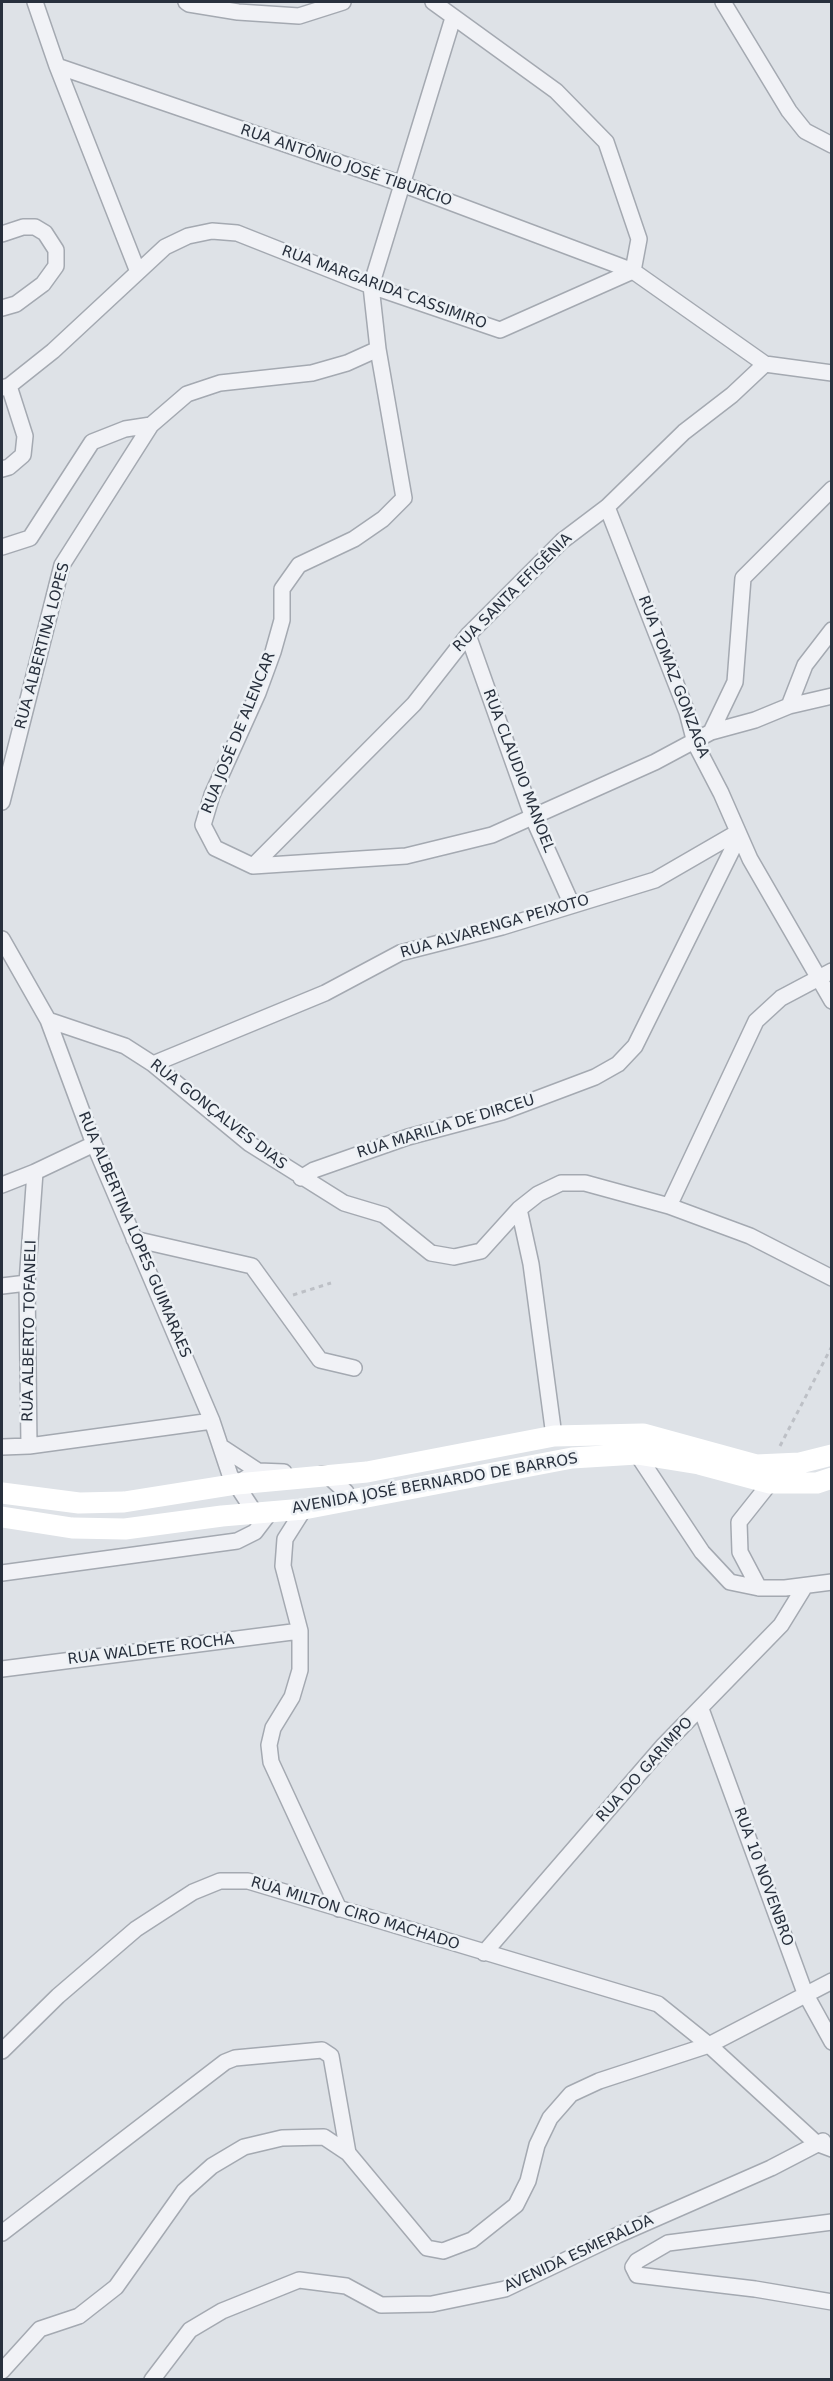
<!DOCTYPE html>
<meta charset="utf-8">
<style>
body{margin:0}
#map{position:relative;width:833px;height:2381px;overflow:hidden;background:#dee2e7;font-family:"DejaVu Sans",sans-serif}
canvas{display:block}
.frame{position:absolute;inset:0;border:3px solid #28303d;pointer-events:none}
</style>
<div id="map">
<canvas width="833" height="2381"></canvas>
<div class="frame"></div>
</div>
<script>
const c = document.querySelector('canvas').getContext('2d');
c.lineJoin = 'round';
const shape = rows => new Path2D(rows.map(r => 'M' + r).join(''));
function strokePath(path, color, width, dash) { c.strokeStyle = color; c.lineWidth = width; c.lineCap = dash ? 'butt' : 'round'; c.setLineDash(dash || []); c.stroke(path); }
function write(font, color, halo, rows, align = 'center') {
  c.font = font + ' "DejaVu Sans",sans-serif'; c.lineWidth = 5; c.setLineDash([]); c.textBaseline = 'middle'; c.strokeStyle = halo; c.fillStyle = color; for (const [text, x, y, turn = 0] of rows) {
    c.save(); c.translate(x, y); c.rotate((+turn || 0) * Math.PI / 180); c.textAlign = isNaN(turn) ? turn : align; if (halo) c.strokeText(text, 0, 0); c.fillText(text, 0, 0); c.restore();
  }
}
const street = shape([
 [35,2,57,66,138,272],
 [186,2,189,4,238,12,299,16,343,2],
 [433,2,556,91,606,142,639,239,633,271],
 [723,2,789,111,805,131,832,145],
 [57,66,402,184,633,271,765,364,832,373],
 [2,234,23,227,35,227,45,233,56,250,56,266,43,284,16,304,2,308],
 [378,349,404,498,383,519,354,539,299,565,282,589,282,620,273,652,258,693,212,795,203,825,215,848,253,866,406,856,492,835,655,762,711,732,755,720,789,706,832,696],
 [2,388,9,386,53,351,165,247,188,236,212,231,237,233,371,286,500,330,633,271],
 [2,469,9,467,23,455,25,436,9,386],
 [607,507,687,712,695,743,721,793,750,859,832,1001],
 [2,547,30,538,92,442,125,429,151,425],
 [468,635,533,818,572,905],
 [789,706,805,665,832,630],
 [711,732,735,682,743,578,832,489],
 [2,802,62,565,151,425,187,394,220,383,312,373,347,363,378,349,371,286,453,18],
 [253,866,414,704,468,635,562,541,607,507,684,432,732,395,765,364],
 [2,939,48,1020,94,1144,212,1421,230,1475,255,1513],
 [48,1020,125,1046,153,1064,250,1144,344,1203,384,1215,431,1253,454,1257,481,1251,519,1209,538,1194,561,1183,585,1183,669,1206,750,1236,832,1278],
 [153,1064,325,993,400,953,502,927,655,880,738,832],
 [301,1178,314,1170,408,1137,502,1112,595,1077,618,1064,635,1046,739,836],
 [2,1185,35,1172],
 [669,1206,756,1021,781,998,832,971],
 [519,1209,531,1264,554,1436],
 [134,1239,252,1266,320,1360,354,1368],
 [2,1286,27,1283],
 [29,1446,27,1283,35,1172,94,1144],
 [2,1447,29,1446,212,1421],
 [223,1448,258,1471],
 [637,1454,702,1552,730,1582,759,1588,785,1588,832,1582],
 [322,1474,326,1474,346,1492,348,1501],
 [239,1482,258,1471,284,1472],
 [304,1509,285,1539,283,1566,300,1631,300,1670,292,1697,273,1728,269,1745,271,1762,339,1909],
 [2,1573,237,1541,255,1532,271,1511],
 [759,1588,740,1552,739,1522,770,1483],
 [2,1669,300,1631],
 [701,1709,805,1993,832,2042],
 [484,1953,664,1745,781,1625,805,1586],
 [2,2051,58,1996,136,1929,193,1892,220,1881,248,1881,658,2004,709,2045,816,2143,832,2149],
 [832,2222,668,2243,637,2261,633,2267,637,2275,755,2289,832,2302],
 [2,2233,225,2062,235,2058,322,2050,331,2056,348,2153],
 [2,2371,40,2329,79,2316,116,2287,184,2191,212,2166,244,2147,282,2138,324,2137,348,2153,427,2248,443,2251,472,2240,516,2205,528,2181,537,2145,550,2118,571,2094,599,2081,709,2045,832,1981],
 [152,2380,190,2330,222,2311,299,2280,346,2286,381,2305,432,2304,505,2289,618,2235,771,2168,823,2141]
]);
strokePath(street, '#a4a9b1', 18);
strokePath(shape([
 [293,1295,331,1283],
 [780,1446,832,1346]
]), '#bdc0c6', 3, [4.5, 4.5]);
strokePath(street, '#f1f2f6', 15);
strokePath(shape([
 [2,1493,79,1503,124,1502,237,1484,367,1472,554,1436,643,1434,756,1465,800,1463,832,1455],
 [2,1517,72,1528,125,1529,222,1516,304,1509,572,1458,637,1454,699,1464,770,1483,817,1483,832,1478]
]), '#fff', 21);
write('15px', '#28303d', '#edf1f5', [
 ["RUA ANTÔNIO JOSÉ TIBURCIO",346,166,19],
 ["RUA MARGARIDA CASSIMIRO",384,288,20],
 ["RUA SANTA EFIGÊNIA",513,593,-45],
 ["RUA ALBERTINA LOPES",43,646,-75],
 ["RUA TOMAZ GONZAGA",673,677,69],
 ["RUA JOSÉ DE ALENCAR",239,733,-68],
 ["RUA CLAUDIO MANOEL",518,771,69],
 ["RUA ALVARENGA PEIXOTO",495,927,-16],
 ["RUA GONÇALVES DIAS",218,1115,38],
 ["RUA MARILIA DE DIRCEU",446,1127,-17],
 ["RUA ALBERTINA LOPES GUIMARAES",134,1235,67],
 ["RUA ALBERTO TOFANELI",30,1331,-89],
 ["AVENIDA JOSÉ BERNARDO DE BARROS",435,1484,-10],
 ["RUA WALDETE ROCHA",151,1650,-7],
 ["RUA DO GARIMPO",645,1770,-48],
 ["RUA 10 NOVENBRO",763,1877,70],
 ["RUA MILTON CIRO MACHADO",355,1914,17],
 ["AVENIDA ESMERALDA",579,2254,-25]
]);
</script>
